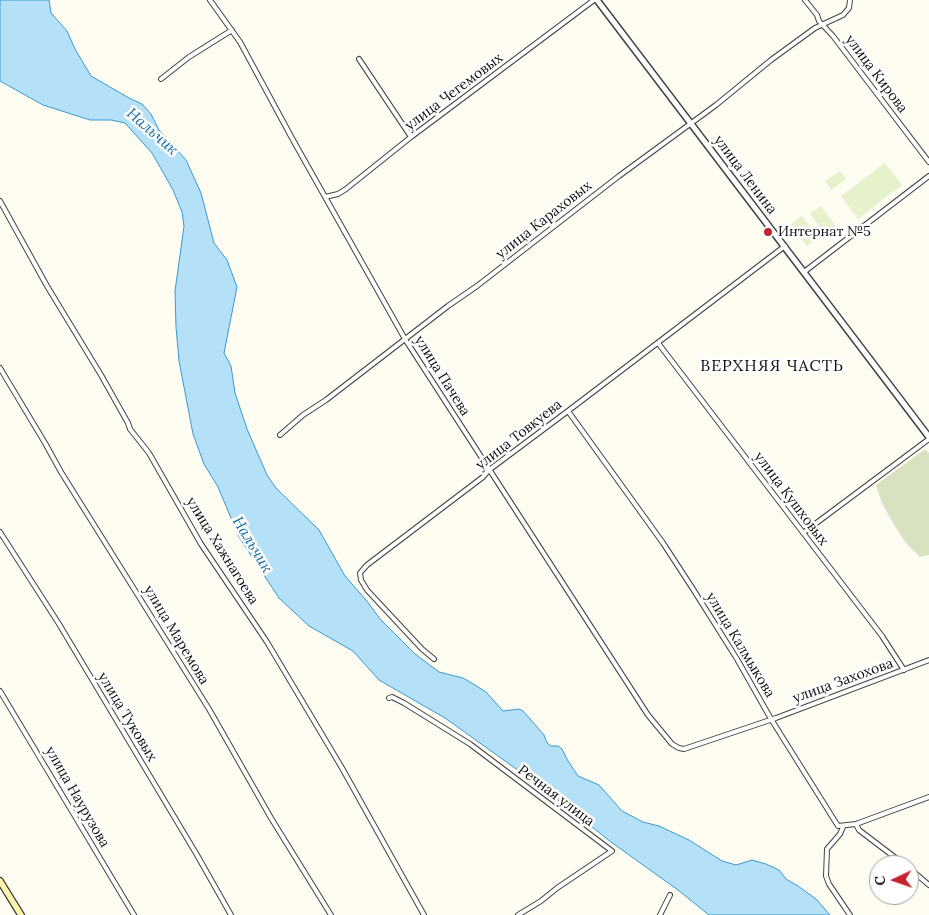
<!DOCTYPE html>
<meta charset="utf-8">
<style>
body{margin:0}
#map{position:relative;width:929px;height:915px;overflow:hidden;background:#fffcf1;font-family:Lora,serif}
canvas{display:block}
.north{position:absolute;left:869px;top:855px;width:50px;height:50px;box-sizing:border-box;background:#fff;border:1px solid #9f9f9f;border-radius:50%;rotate:267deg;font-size:14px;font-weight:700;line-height:20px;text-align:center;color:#0f0f0f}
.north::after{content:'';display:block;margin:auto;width:18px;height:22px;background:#c3232f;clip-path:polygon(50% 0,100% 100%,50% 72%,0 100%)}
</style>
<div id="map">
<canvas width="929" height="915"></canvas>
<div class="north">С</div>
</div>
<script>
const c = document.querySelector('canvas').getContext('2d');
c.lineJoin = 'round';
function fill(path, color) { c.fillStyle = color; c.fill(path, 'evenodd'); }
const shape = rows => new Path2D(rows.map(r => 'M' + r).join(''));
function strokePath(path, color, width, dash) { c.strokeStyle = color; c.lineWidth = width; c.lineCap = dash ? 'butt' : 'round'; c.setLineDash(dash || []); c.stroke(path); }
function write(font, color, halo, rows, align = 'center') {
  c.font = font + ' Lora,serif'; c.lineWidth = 5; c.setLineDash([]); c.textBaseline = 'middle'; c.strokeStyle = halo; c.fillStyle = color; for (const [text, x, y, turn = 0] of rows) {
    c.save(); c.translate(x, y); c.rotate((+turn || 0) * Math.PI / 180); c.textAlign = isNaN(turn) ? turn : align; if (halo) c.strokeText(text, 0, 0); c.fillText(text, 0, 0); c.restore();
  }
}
fill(shape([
 [925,449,929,453,929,555,920,557,906,543,894,525,882,503,876,485]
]), '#d8e2c1');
fill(shape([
 [885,163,902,185,858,219,841,196],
 [840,171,846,179,831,190,825,181],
 [821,206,838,229,827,236,810,214],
 [802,216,818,238,807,246,791,224]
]), '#e5f2cb');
const water = shape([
 [0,0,49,0,51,13,67,31,75,49,91,76,129,98,142,104,151,114,159,130,186,160,201,193,214,243,227,260,237,287,224,353,231,366,235,393,247,429,267,475,276,488,319,530,345,576,366,600,381,620,415,654,439,672,463,678,475,685,486,692,503,711,519,709,523,711,544,735,547,743,551,746,558,746,562,749,568,761,578,776,599,785,622,811,643,822,659,826,689,840,722,861,736,865,752,860,766,864,779,870,786,879,798,886,816,899,830,915,709,915,678,890,611,842,540,786,445,718,379,680,353,651,309,626,279,598,239,537,218,487,204,464,193,434,179,361,176,327,175,291,184,226,182,212,173,190,152,153,125,123,111,120,90,120,43,105,0,81,0,0]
]);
fill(water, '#b4e0f8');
strokePath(water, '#3999d0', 1);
const minor = shape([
 [210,0,240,42,293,140,405,339,648,715,672,744,679,748,684,749,776,718,929,660],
 [805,0,817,15,819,21,833,36,929,162],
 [359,59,411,137],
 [161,79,189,57,232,30],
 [325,197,338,194,346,189,411,137,594,0],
 [0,201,47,286,101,375,128,423,130,429,149,453,201,544,267,642,342,768,424,915],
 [804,272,929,176],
 [658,343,882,636,904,670],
 [0,368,45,443,61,472,209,709,271,818,331,915],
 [568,411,663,543,693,589,737,659,771,719,838,826,856,824,929,797],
 [280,435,303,415,326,400,448,306,477,286,619,176,716,105,771,60,815,28,843,15,849,8,850,0],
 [0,532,59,624,197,855,231,915],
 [803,533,929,439],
 [434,659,422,649,367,590,361,580,360,573,367,565,483,477,489,470,568,411,785,246],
 [0,691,134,915],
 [389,698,392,697,404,703,470,744,612,851,557,888,541,901,518,915],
 [856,824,859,830,905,865],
 [843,827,840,834,827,849,826,876,829,884,850,915],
 [909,868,929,885],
 [660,915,670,895]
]);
const tertiary = shape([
 [597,0,929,437]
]);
const secondary = shape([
 [0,881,21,915]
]);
strokePath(minor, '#424242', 6);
strokePath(tertiary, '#424242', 8);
strokePath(secondary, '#313131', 8);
strokePath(minor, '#fff', 4);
strokePath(tertiary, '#fff', 5);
strokePath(secondary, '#fff3ac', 5.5);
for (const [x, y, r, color] of [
 [768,232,5,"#c3232f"]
]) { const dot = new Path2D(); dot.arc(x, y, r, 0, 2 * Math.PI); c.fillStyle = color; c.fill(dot); strokePath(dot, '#fff', 2); }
write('14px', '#0f0f0f', '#fff', [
 ["улица Кирова",876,74,53],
 ["улица Чегемовых",454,92,-37],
 ["улица Ленина",745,175,53],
 ["улица Караховых",544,220,-38],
 ["улица Пачева",442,376,58],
 ["улица Товкуева",519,435,-38],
 ["улица Кушховых",791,499,53],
 ["улица Хажнагоева",222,551,58],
 ["улица Маремова",176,635,59],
 ["улица Калмыкова",740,645,59],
 ["улица Захохова",843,681,-20],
 ["улица Туковых",127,717,59],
 ["Речная улица",556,796,37],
 ["улица Наурузова",77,797,60]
]);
write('14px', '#0f0f0f', '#fff', [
 ["Интернат №5",778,232]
], 'left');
write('italic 15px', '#146aa4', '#fff', [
 ["Нальчик",152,132,41],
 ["Нальчик",252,545,59]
]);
c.letterSpacing = '1px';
write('16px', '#0f0f0f', '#fff', [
 ["ВЕРХНЯЯ ЧАСТЬ",772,366]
]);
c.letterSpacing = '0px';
</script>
